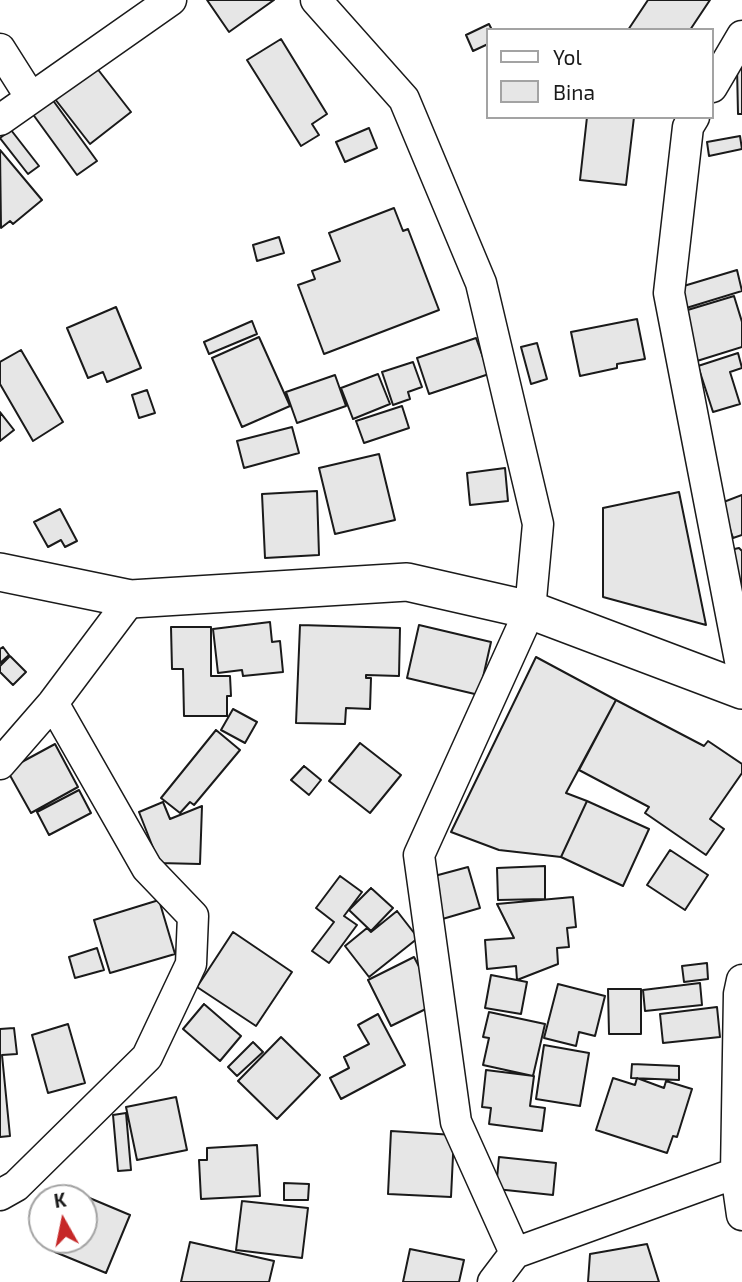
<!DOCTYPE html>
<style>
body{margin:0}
#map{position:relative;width:742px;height:1282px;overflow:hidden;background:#fff;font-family:"Exo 2",sans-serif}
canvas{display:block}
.legend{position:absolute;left:486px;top:28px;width:228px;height:91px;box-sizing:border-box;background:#fff;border:2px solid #a3a3a3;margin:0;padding:9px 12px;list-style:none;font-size:21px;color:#1a1a1a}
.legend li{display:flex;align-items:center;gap:14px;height:35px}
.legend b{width:35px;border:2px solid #a3a3a3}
.north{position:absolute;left:28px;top:1184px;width:70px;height:70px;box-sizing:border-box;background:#fff;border:2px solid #a3a3a3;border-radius:50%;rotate:351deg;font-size:19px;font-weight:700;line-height:28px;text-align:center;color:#1a1a1a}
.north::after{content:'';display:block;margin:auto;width:24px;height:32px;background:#c62828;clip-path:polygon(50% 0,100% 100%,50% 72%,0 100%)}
</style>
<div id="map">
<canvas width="742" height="1282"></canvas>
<ul class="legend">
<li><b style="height:9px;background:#fff"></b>Yol</li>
<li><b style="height:19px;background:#e6e6e6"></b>Bina</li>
</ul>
<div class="north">K</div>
</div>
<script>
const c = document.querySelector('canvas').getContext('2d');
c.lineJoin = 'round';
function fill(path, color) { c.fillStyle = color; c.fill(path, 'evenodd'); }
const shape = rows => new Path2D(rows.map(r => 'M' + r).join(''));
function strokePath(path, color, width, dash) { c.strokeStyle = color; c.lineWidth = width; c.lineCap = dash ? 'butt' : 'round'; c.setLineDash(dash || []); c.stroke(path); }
const building = shape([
 [207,0,274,0,229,32,207,0],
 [648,0,710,0,690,30,628,30,648,0],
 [489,24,492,30,488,30,488,44,473,51,466,35,489,24],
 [281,39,327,114,312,124,319,135,301,146,247,60,281,39],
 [96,67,131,112,90,144,55,99,96,67],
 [737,67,742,67,742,114,738,114,737,67],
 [52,99,97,161,77,175,32,113,52,99],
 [587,117,634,117,626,185,580,180,587,117],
 [369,128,377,148,345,162,336,142,369,128],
 [11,130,39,166,28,174,0,138,11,130],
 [740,136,742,149,709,156,707,142,740,136],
 [0,150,42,200,13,224,10,221,1,228,0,150],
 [394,208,403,231,408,229,439,310,324,354,298,285,315,279,312,271,340,261,329,233,394,208],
 [279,237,284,253,257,261,253,245,279,237],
 [737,270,742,291,683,309,677,288,737,270],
 [734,296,742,322,742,347,697,361,681,312,734,296],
 [116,307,141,368,107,382,103,372,88,378,67,328,116,307],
 [637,319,645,359,617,364,617,368,580,376,571,332,637,319],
 [252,321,257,334,209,354,204,342,252,321],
 [259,337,290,406,242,427,212,358,259,337],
 [476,338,489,374,429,394,417,358,476,338],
 [537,343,547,379,531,384,521,347,537,343],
 [21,350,63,422,33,441,0,384,0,362,21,350],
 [738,353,742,368,730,372,740,404,713,412,698,366,738,353],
 [413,362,422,387,408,392,410,399,393,405,382,372,413,362],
 [378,374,390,404,353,419,341,388,378,374],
 [335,375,346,406,297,423,286,392,335,375],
 [147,390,155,413,139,418,132,395,147,390],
 [402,406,409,428,364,443,356,421,402,406],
 [0,412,14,430,0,441,0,412],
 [292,427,299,453,244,468,237,441,292,427],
 [379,454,395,520,335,534,319,468,379,454],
 [505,468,508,501,470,505,467,473,505,468],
 [317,491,319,555,265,558,262,494,317,491],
 [679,492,706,625,603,597,603,508,679,492],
 [742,495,742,535,733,538,721,503,742,495],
 [60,509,77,541,65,547,61,540,48,547,34,522,60,509],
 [739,548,742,551,742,606,730,550,739,548],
 [270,622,272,642,280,641,283,672,243,676,242,670,218,673,213,629,270,622],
 [300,625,400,628,399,676,366,675,366,678,371,678,370,709,346,708,345,724,296,723,300,625],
 [419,625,491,642,479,695,407,678,419,625],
 [171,627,211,627,211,676,230,676,231,696,227,696,227,716,184,716,183,669,172,669,171,627],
 [3,647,9,655,0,663,0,649,3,647],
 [10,656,26,672,13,685,0,672,0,666,10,656],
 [536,657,616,700,566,793,587,801,561,857,499,850,451,832,536,657],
 [616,700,704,746,708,741,742,764,742,773,710,819,724,829,706,855,645,813,649,807,579,770,616,700],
 [233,709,257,722,245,743,221,730,233,709],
 [216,730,240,750,194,805,190,802,180,813,161,798,216,730],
 [360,743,401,775,370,813,329,781,360,743],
 [55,744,78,787,31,813,7,770,55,744],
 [304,766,321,780,309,795,291,780,304,766],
 [79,790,91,813,49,835,37,812,79,790],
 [587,801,649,829,623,886,561,857,587,801],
 [163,802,170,819,202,806,200,864,159,863,139,812,163,802],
 [670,850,708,875,685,910,647,885,670,850],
 [545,866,545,899,498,900,497,868,545,866],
 [468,867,480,908,439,920,427,878,468,867],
 [340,876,362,892,344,916,357,925,329,963,312,951,334,922,316,908,340,876],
 [371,888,393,908,371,931,349,910,371,888],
 [573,897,576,927,567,928,569,947,557,948,558,964,517,980,516,966,487,969,485,940,514,938,497,904,573,897],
 [159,900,175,954,110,973,94,920,159,900],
 [397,911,418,938,369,977,345,946,367,928,371,932,397,911],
 [233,932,292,972,256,1026,197,987,233,932],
 [97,948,104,970,75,978,69,957,97,948],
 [414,957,438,1003,391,1026,368,980,414,957],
 [707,963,708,979,684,982,682,966,707,963],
 [491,975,527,982,521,1014,485,1008,491,975],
 [700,983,702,1005,645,1011,643,990,700,983],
 [558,984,605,996,595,1036,579,1032,576,1046,544,1038,558,984],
 [608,989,641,989,641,1034,609,1034,608,989],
 [204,1004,241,1036,220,1061,183,1029,204,1004],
 [717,1007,720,1037,663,1043,660,1014,717,1007],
 [489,1012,545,1024,533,1076,483,1065,489,1038,483,1037,489,1012],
 [378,1014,405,1065,341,1099,330,1078,349,1068,344,1057,369,1044,358,1025,378,1014],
 [68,1024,85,1083,48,1093,32,1035,68,1024],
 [14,1028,17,1054,2,1055,10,1136,0,1137,0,1029,14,1028],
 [281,1037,320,1075,277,1119,238,1081,281,1037],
 [253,1042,263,1052,237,1076,228,1067,253,1042],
 [544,1045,589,1053,580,1106,536,1099,544,1045],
 [632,1064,679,1066,679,1080,631,1078,632,1064],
 [486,1070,534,1076,530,1106,545,1108,542,1131,489,1124,491,1108,482,1107,486,1070],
 [613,1078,635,1085,637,1078,664,1088,666,1081,692,1089,677,1137,673,1136,667,1153,596,1130,613,1078],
 [176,1097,187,1150,137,1160,126,1107,176,1097],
 [126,1113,131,1170,118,1171,113,1115,126,1113],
 [391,1131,454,1135,451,1197,388,1194,391,1131],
 [257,1145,260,1196,201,1199,199,1160,207,1160,207,1148,257,1145],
 [499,1157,556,1163,553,1195,496,1189,499,1157],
 [284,1183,309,1184,308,1200,284,1200,284,1183],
 [80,1194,130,1215,106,1273,55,1252,60,1240,84,1240,84,1198,78,1198,80,1194],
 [242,1201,308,1208,302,1258,236,1250,242,1201],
 [190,1242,274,1261,269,1282,181,1282,190,1242],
 [647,1244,659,1282,588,1282,590,1254,647,1244],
 [410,1249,464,1260,459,1282,403,1282,410,1249]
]);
fill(building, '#e6e6e6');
strokePath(building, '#1a1a1a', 2);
const minor = shape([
 [316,0,404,99,481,283,538,524,530,610,419,855,456,1122,515,1253],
 [0,49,31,98],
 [712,87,742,36],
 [694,117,688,127,669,293,742,671],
 [0,120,171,0],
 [0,764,53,703,131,599],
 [742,980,739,994,736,1173,742,1215],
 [0,1195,16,1186,147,1057,191,964,193,916,147,868,53,703],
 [493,1282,515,1253,736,1173]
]);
const tertiary = shape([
 [0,572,131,599,407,582,530,610,742,690]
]);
strokePath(minor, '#1a1a1a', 33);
strokePath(tertiary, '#1a1a1a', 40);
strokePath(minor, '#fff', 30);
strokePath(tertiary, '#fff', 37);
</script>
